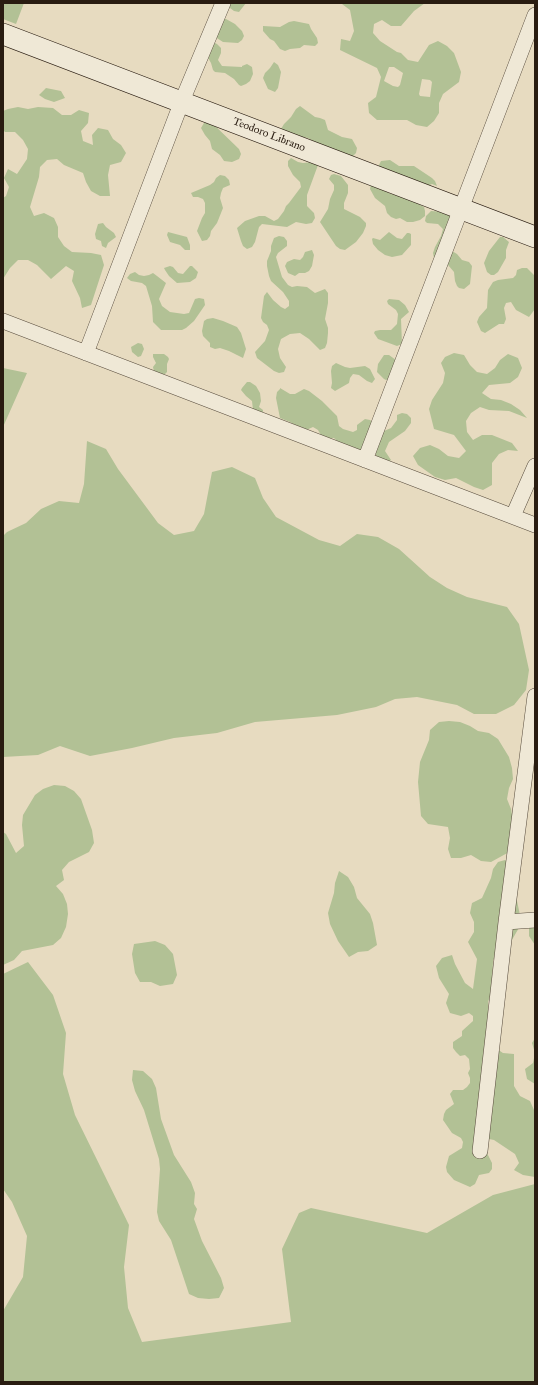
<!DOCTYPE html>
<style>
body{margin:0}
#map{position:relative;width:538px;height:1385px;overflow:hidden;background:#e7dbc0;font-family:"IM FELL Great Primer",serif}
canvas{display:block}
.frame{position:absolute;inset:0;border:4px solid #291c11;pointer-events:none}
</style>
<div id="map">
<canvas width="538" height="1385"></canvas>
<div class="frame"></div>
</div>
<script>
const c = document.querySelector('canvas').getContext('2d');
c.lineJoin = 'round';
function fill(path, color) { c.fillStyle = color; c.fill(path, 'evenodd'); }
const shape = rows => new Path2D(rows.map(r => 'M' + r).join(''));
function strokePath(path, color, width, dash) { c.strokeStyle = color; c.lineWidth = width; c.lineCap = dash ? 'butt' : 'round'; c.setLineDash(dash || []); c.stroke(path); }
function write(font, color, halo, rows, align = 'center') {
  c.font = font + ' "IM FELL Great Primer",serif'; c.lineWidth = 3; c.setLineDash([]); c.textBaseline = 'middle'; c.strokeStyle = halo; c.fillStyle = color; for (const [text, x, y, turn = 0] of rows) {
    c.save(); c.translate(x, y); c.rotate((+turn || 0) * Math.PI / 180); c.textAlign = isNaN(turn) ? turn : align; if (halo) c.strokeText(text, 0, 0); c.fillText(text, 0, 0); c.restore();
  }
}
fill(shape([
 [3,3,24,3,16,24,3,19],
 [219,3,246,3,239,12,234,11,226,5],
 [342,3,425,3,414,11,401,26,391,26,382,20,374,24,373,33,380,41,397,52,401,53,408,60,418,62,429,45,438,41,447,46,454,53,461,72,459,82,443,94,439,103,439,113,434,121,427,127,416,125,407,120,377,120,369,113,368,103,376,97,381,77,377,68,340,50,341,39,350,41,354,31,350,10,342,4],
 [389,67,394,67,403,73,400,85,398,87,393,86,384,81],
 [422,79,430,80,432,82,430,97,420,96,419,94],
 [216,19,226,19,235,24,242,31,244,36,242,40,238,43,223,42,209,33],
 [294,21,309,24,311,29,317,38,318,43,315,46,304,45,300,48,290,49,285,51,280,49,274,41,270,39,263,31,263,26,280,27,289,22],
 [215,43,217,44,221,48,221,53,218,60,222,66,242,67,242,66,247,64,252,67,253,74,250,81,246,84,241,86,239,85,234,79,225,73,215,72,213,70,211,63,207,56,213,45],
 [274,62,278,65,281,72,278,88,275,92,268,89,263,78,265,73,270,68],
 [46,88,61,91,65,98,54,102,45,99,39,95],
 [300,106,315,117,320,118,325,120,328,130,342,137,352,139,357,148,356,153,352,157,316,143,308,138,282,134,281,129,284,124,291,117,296,109],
 [18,107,28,109,38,107,53,108,62,115,71,115,79,110,89,113,88,123,81,131,83,141,93,145,92,135,98,128,108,130,113,139,121,145,126,153,121,162,110,165,108,175,110,196,100,196,91,191,86,182,83,173,64,165,57,159,47,160,40,167,39,177,30,207,34,216,44,213,54,218,58,227,58,237,64,246,72,252,91,253,101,255,104,265,91,305,82,308,80,298,72,281,74,271,66,266,51,279,37,265,28,260,18,260,10,268,3,279,3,198,6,196,9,187,4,178,8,169,17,174,27,159,28,149,23,140,15,132,5,132,3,130,3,111,8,109],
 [209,120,239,149,241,154,239,159,232,162,224,161,220,155,212,149,210,141,205,135,201,128,204,123],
 [291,158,298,162,303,163,313,162,318,165,307,195,307,206,314,213,315,218,312,223,306,224,296,222,287,227,262,224,259,227,255,242,252,247,247,249,243,246,241,241,237,228,245,221,259,216,265,216,274,221,278,219,284,211,286,206,289,203,301,187,300,182,293,175,288,166,288,161],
 [390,160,399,166,414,166,432,178,435,181,437,186,432,184,422,188,379,170,379,165,381,161],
 [334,174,341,176,348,185,348,193,344,203,344,209,360,217,366,223,366,226,363,233,356,242,345,250,340,249,336,246,320,222,328,209,330,199,334,190,334,185,329,179,331,175],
 [220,175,225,176,229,180,230,185,223,188,221,193,220,198,223,208,217,223,211,231,210,236,207,240,202,241,197,231,202,218,205,213,205,203,203,199,198,197,193,197,191,193,210,185,214,182,216,178],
 [371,184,391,194,404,196,424,207,425,211,425,216,420,220,413,222,407,222,400,218,396,219,391,217,387,213,385,206,375,198,370,189],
 [431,211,445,212,452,217,439,256,434,258,433,253,435,247,441,236,443,229,438,224,427,223,425,221,426,216],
 [103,223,106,227,114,233,116,237,108,243,106,248,102,246,101,241,96,239,95,234,98,224],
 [168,232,187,237,190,245,190,250,185,250,180,245,170,242,167,235],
 [389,232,397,238,402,239,407,233,409,233,411,234,411,245,402,255,392,257,385,255,378,250,373,244,372,239,373,238,380,240],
 [279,236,284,237,287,241,287,246,278,253,276,257,282,277,288,285,292,287,297,286,307,287,315,293,325,289,328,293,328,303,325,319,328,328,328,333,327,343,325,348,320,350,309,339,300,333,290,334,281,339,278,349,280,358,286,367,284,372,279,373,274,371,257,358,255,352,265,341,269,330,267,325,263,322,261,318,264,296,267,292,273,300,281,307,285,309,289,306,289,301,283,292,271,281,269,276,267,266,267,261,271,251,271,246,274,238],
 [500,237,503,237,509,242,506,250,506,258,498,272,494,275,491,275,487,272,484,263,489,251],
 [312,250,314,255,312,266,309,271,305,273,299,273,295,276,288,273,285,266,287,262,294,259,300,260,303,257,305,252],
 [452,251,457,254,462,260,469,262,472,266,470,284,464,289,459,288,457,286,455,281,454,272,448,265,447,262],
 [170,266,173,267,178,273,183,274,190,266,192,266,198,272,196,278,190,282,177,283,169,276,165,270,164,268],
 [522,268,527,268,534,275,535,309,529,317,516,310,511,302,506,303,504,308,506,319,504,324,499,324,485,333,481,331,477,322,479,317,487,308,488,290,493,282,498,280,513,278,516,275,517,270],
 [135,272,139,275,144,276,149,275,153,273,157,276,166,283,159,299,162,306,170,312,184,314,189,313,195,299,199,298,204,299,205,305,194,321,186,328,182,330,161,330,153,322,152,306,146,286,142,283,131,281,127,278,130,274],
 [389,299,399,300,405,305,409,312,401,319,402,344,397,346,378,339,374,333,375,331,380,330,391,330,397,324,398,314,396,310,388,304,387,301],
 [213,318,223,321,237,327,241,333,246,349,243,358,229,351,220,348,215,349,210,347,210,343,203,336,202,331,204,321,207,319],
 [138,343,142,344,144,349,141,356,138,357,132,352,131,347],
 [454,353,464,355,470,365,477,372,487,374,495,368,500,360,508,354,518,358,522,368,518,377,510,383,489,385,482,393,491,399,501,400,511,404,520,410,527,418,509,411,489,410,480,407,471,413,466,421,467,432,473,440,482,435,492,435,512,443,518,451,508,450,499,454,492,463,492,485,483,490,474,487,456,478,445,480,435,477,418,465,413,456,420,448,430,445,439,449,448,456,459,458,466,451,454,435,434,429,429,409,432,400,443,383,445,373,441,363,445,357],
 [153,354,164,354,168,357,169,359,167,364,167,372,165,374,160,376,154,372,153,367,156,363,153,357],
 [384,355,389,355,396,360,389,379,386,380,384,379,377,372,378,364],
 [336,363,345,367,350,368,365,366,370,369,375,379,372,383,367,381,359,375,353,374,350,378,349,383,335,391,331,388,332,383,331,371,332,366],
 [3,368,27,373,3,427],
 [247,382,250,382,256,386,260,393,261,401,259,407,263,410,263,416,253,410,252,401,246,396,241,390,242,388],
 [280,388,290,394,295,394,304,389,309,391,322,401,337,416,339,426,343,429,353,432,357,430,357,425,365,419,370,420,374,423,359,454,338,442,334,438,323,439,318,430,313,427,304,431,290,422,280,418,276,398,277,392,280,389],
 [402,413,407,414,411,418,411,423,405,431,389,442,385,451,391,460,387,463,378,459,373,449,377,434,391,428,397,420,397,415],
 [87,441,106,449,118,469,158,523,174,535,194,531,204,514,212,472,232,467,255,478,263,498,276,517,319,540,340,546,357,534,378,537,399,549,430,577,447,588,467,597,507,607,519,624,529,670,526,690,514,705,496,714,474,714,457,705,417,697,395,699,376,707,337,715,255,722,217,733,174,738,132,748,90,756,60,746,38,755,3,757,3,536,7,532,26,523,41,509,59,501,79,503,84,484],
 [449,721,460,722,470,726,478,731,489,733,498,739,509,757,512,768,513,779,509,788,507,799,511,809,513,820,511,851,491,862,481,861,471,855,461,858,451,858,448,849,450,838,448,827,428,824,421,816,418,782,420,762,429,740,430,730,439,722],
 [54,785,65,786,74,791,81,799,92,830,94,843,89,852,69,862,62,870,64,880,56,886,63,894,67,904,68,914,66,927,61,938,53,945,22,951,14,960,3,965,3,832,6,834,16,853,24,846,22,825,23,815,35,795,43,789],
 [505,860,509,864,520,915,520,926,509,945,493,960,492,991,488,1002,489,1025,494,1047,503,1053,514,1054,514,1086,520,1096,530,1101,534,1110,535,1177,523,1175,514,1170,519,1163,515,1154,494,1140,484,1138,487,1153,492,1163,492,1169,489,1173,479,1175,475,1184,470,1187,454,1180,447,1172,446,1167,449,1156,462,1148,463,1142,461,1138,452,1133,443,1120,444,1114,446,1110,454,1104,450,1094,453,1090,463,1090,467,1087,470,1083,470,1078,468,1073,470,1069,469,1059,465,1055,460,1056,456,1052,453,1048,453,1042,462,1036,462,1031,473,1021,473,1016,469,1013,461,1016,450,1013,446,1003,449,994,439,978,436,966,442,958,452,955,455,964,465,983,473,989,477,959,468,942,474,932,474,922,470,913,472,903,482,898,491,878,493,869,498,862],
 [339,871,348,877,354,887,357,898,370,914,373,923,377,945,368,951,358,952,349,957,338,941,330,924,328,913,334,893,335,883],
 [535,925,535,945,529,936,529,927],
 [155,941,165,945,173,954,177,975,173,984,160,986,151,982,140,982,135,973,132,954,134,944],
 [28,962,53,995,66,1033,63,1074,75,1115,129,1225,124,1267,128,1308,142,1342,291,1322,282,1249,299,1213,311,1208,427,1233,493,1195,535,1184,535,1382,3,1382,3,1311,23,1277,27,1236,12,1202,3,1189,3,974],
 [535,1038,535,1084,527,1079,525,1069,533,1063,535,1053,532,1043],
 [133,1070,143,1071,152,1079,156,1088,161,1119,174,1155,191,1182,195,1193,194,1204,197,1209,194,1219,202,1241,221,1278,224,1288,219,1298,209,1299,198,1298,189,1294,171,1240,159,1221,157,1212,160,1169,159,1159,144,1110,135,1091,132,1080]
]), '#b2c195');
const minor = shape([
 [3,321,535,525],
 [86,353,182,101,223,3],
 [365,460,535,15],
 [513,516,535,466],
 [506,922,535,920],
 [480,1151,506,922,535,696]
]);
const secondary = shape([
 [3,34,535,237]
]);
strokePath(minor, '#584c3d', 16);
strokePath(secondary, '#291c11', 22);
strokePath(minor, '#efe8d6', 15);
strokePath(secondary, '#efe8d6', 21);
write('11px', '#291c11', '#efe8d6', [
 ["Teodoro Librano",269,135,21]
]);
</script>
